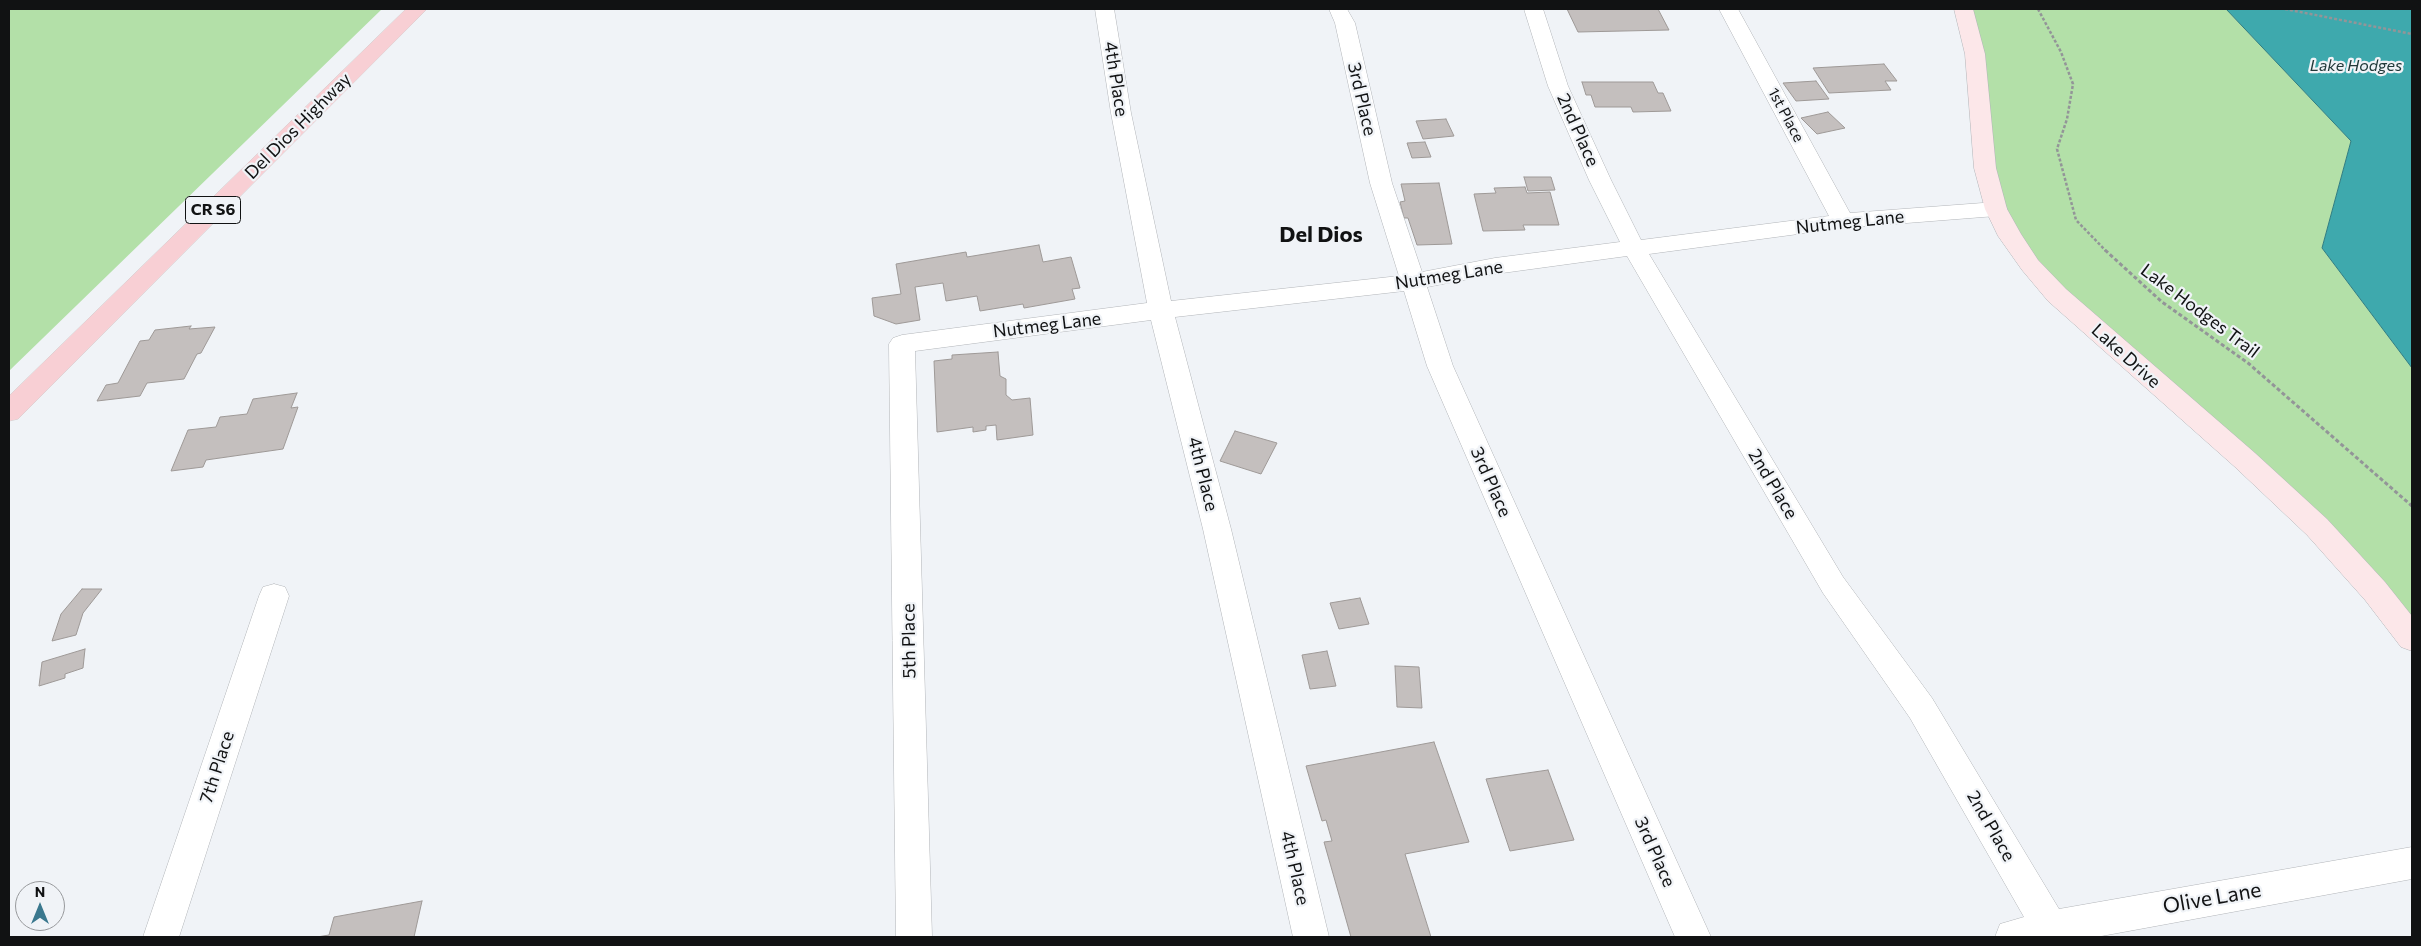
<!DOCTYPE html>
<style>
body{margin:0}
#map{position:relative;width:2421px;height:946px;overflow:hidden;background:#f0f3f7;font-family:Commissioner,sans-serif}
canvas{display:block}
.frame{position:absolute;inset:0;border:10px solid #111213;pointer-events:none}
.north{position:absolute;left:15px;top:881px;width:50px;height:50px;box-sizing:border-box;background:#f0f3f7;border:1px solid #97999c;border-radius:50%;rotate:0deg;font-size:14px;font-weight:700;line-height:20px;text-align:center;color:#111213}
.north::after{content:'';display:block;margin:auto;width:18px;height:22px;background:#3a788e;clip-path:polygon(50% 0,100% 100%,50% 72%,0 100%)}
</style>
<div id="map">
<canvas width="2421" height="946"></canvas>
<div class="frame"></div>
<div class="north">N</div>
</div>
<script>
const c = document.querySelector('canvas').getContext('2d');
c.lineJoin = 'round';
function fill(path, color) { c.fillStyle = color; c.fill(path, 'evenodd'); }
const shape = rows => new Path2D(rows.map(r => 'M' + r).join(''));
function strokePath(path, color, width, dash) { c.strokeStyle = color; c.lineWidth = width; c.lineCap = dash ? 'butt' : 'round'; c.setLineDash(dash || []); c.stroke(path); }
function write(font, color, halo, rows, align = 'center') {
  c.font = font + ' Commissioner,sans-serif'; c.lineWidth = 4.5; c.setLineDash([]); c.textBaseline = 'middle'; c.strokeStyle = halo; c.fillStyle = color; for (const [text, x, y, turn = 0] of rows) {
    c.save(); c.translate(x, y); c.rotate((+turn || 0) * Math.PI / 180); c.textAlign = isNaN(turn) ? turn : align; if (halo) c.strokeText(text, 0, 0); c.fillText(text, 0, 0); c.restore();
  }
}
fill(shape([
 [9,9,382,9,9,371],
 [1963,9,2226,9,2351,141,2322,248,2412,368,2412,638,2375,591,2057,295,1996,209,1968,20]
]), '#b3e0a8');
const water = shape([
 [2226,9,2412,9,2412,368,2322,248,2351,141,2226,9]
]);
fill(water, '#3ea9ad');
strokePath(water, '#307c7f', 1);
const building = shape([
 [1567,9,1658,9,1669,30,1578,32,1567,9],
 [1884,64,1897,81,1885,81,1891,90,1829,93,1813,68,1884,64],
 [1816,81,1829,99,1796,101,1783,83,1816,81],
 [1582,82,1653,82,1658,93,1663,93,1671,111,1633,112,1631,107,1595,107,1591,95,1586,95,1582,82],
 [1828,112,1845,128,1817,134,1801,118,1828,112],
 [1446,119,1454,136,1423,139,1416,121,1446,119],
 [1425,142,1431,157,1412,158,1407,143,1425,142],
 [1524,177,1551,177,1555,190,1528,191,1524,177],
 [1439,183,1452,244,1417,245,1408,218,1404,218,1400,202,1405,201,1401,184,1439,183],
 [1525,187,1527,193,1550,192,1559,225,1523,225,1525,230,1483,231,1474,194,1496,193,1494,188,1525,187],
 [1039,245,1043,262,1071,257,1080,288,1072,289,1075,299,1024,308,1023,304,980,311,977,296,946,301,943,283,915,287,920,320,896,324,874,316,872,298,901,294,896,264,966,252,967,257,1039,245],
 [191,326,189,329,215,327,201,353,197,354,184,379,147,383,140,396,97,401,106,385,118,383,140,341,149,340,155,330,191,326],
 [998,352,1000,376,1006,379,1006,395,1012,400,1030,398,1033,435,997,440,996,425,986,426,986,430,973,432,973,427,937,432,934,361,952,359,952,355,998,352],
 [297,393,291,408,298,407,283,449,206,460,203,467,171,471,188,430,216,427,220,417,247,414,253,399,297,393],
 [1235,431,1277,443,1261,474,1220,461,1235,431],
 [82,589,102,589,83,613,76,635,52,641,61,614,82,589],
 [1360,598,1369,624,1339,629,1330,603,1360,598],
 [85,649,83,668,65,674,65,678,39,686,42,662,85,649],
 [1327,651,1336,686,1310,689,1302,655,1327,651],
 [1395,666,1419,667,1422,708,1397,707,1395,666],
 [1434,742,1469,842,1405,854,1431,937,1351,937,1324,842,1332,841,1326,820,1322,821,1306,766,1434,742],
 [1548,770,1574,840,1510,851,1486,779,1548,770],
 [422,901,414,937,317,937,329,935,334,917,422,901]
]);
fill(building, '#c4bfbe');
strokePath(building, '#9e9997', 1);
const street = shape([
 [1095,9,1114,9,1131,113,1171,301,1399,276,1370,183,1335,23,1329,9,1347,9,1355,23,1392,183,1422,272,1495,258,1620,242,1589,180,1548,86,1524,9,1543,9,1568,86,1611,180,1641,240,1829,216,1719,9,1738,9,1850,213,1996,202,2004,204,2007,209,2004,214,1996,216,1843,228,1649,254,1843,577,1932,698,2059,909,2412,847,2412,879,2096,937,1995,937,2000,924,2024,917,1910,718,1823,593,1627,256,1495,274,1427,287,1453,366,1711,937,1675,937,1427,366,1404,291,1175,317,1231,529,1329,937,1293,937,1203,529,1151,320,915,351,932,937,896,937,889,344,893,338,902,335,1147,303,1111,113,1095,9],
 [274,584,285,587,289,596,179,937,143,937,259,596,263,587,274,584]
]);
const secondary = shape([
 [1954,9,1973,9,1985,54,1996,168,2007,209,2021,234,2038,260,2066,289,2255,453,2327,519,2385,582,2412,616,2412,651,2401,647,2365,600,2307,535,2235,467,2048,301,2022,270,1998,236,1985,209,1974,168,1965,54,1954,9]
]);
const primary = shape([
 [406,9,427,9,18,419,9,421,9,396,406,9]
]);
strokePath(street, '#b2b5b9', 1);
strokePath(secondary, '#b2b5b9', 1);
strokePath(primary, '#cfd0d0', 1);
strokePath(shape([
 [2038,9,2061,52,2073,84,2067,119,2057,149,2076,220,2106,251],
 [2285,9,2412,34]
]), '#939598', 2.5, [3, 2]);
strokePath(shape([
 [2105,250,2162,302,2248,363,2412,506]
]), '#939598', 3, [4, 2.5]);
fill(street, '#fff');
fill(secondary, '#fce7e9');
fill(primary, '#f8cfd4');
write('15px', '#111213', '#f0f3f7', [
 ["1st Place",1786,115,62]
]);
write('italic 16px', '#213939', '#f0f3f7', [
 ["Lake Hodges",2356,66]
]);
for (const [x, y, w] of [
 [213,210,55]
]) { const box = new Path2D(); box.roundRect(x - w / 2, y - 13.5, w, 27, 4); c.fillStyle = '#f0f3f7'; c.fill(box); strokePath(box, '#111213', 1); }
write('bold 16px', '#111213', null, [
 ["CR S6",213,210]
]);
write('18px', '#111213', '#f0f3f7', [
 ["4th Place",1116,79,81],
 ["3rd Place",1362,99,77],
 ["Del Dios Highway",298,126,-45],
 ["2nd Place",1578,130,66],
 ["Nutmeg Lane",1850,222,-6],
 ["Nutmeg Lane",1449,275,-9],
 ["Lake Hodges Trail",2200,311,37],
 ["Nutmeg Lane",1047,325,-7],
 ["Lake Drive",2126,356,42],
 ["4th Place",1203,474,76],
 ["3rd Place",1491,482,66],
 ["2nd Place",1773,484,59],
 ["5th Place",909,641,-91],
 ["7th Place",217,767,-72],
 ["2nd Place",1991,826,60],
 ["3rd Place",1655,852,66],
 ["4th Place",1295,868,77]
]);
write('21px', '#111213', '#f0f3f7', [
 ["Olive Lane",2212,898,-10]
]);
write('bold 22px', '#111213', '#f0f3f7', [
 ["Del Dios",1321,235]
]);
</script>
